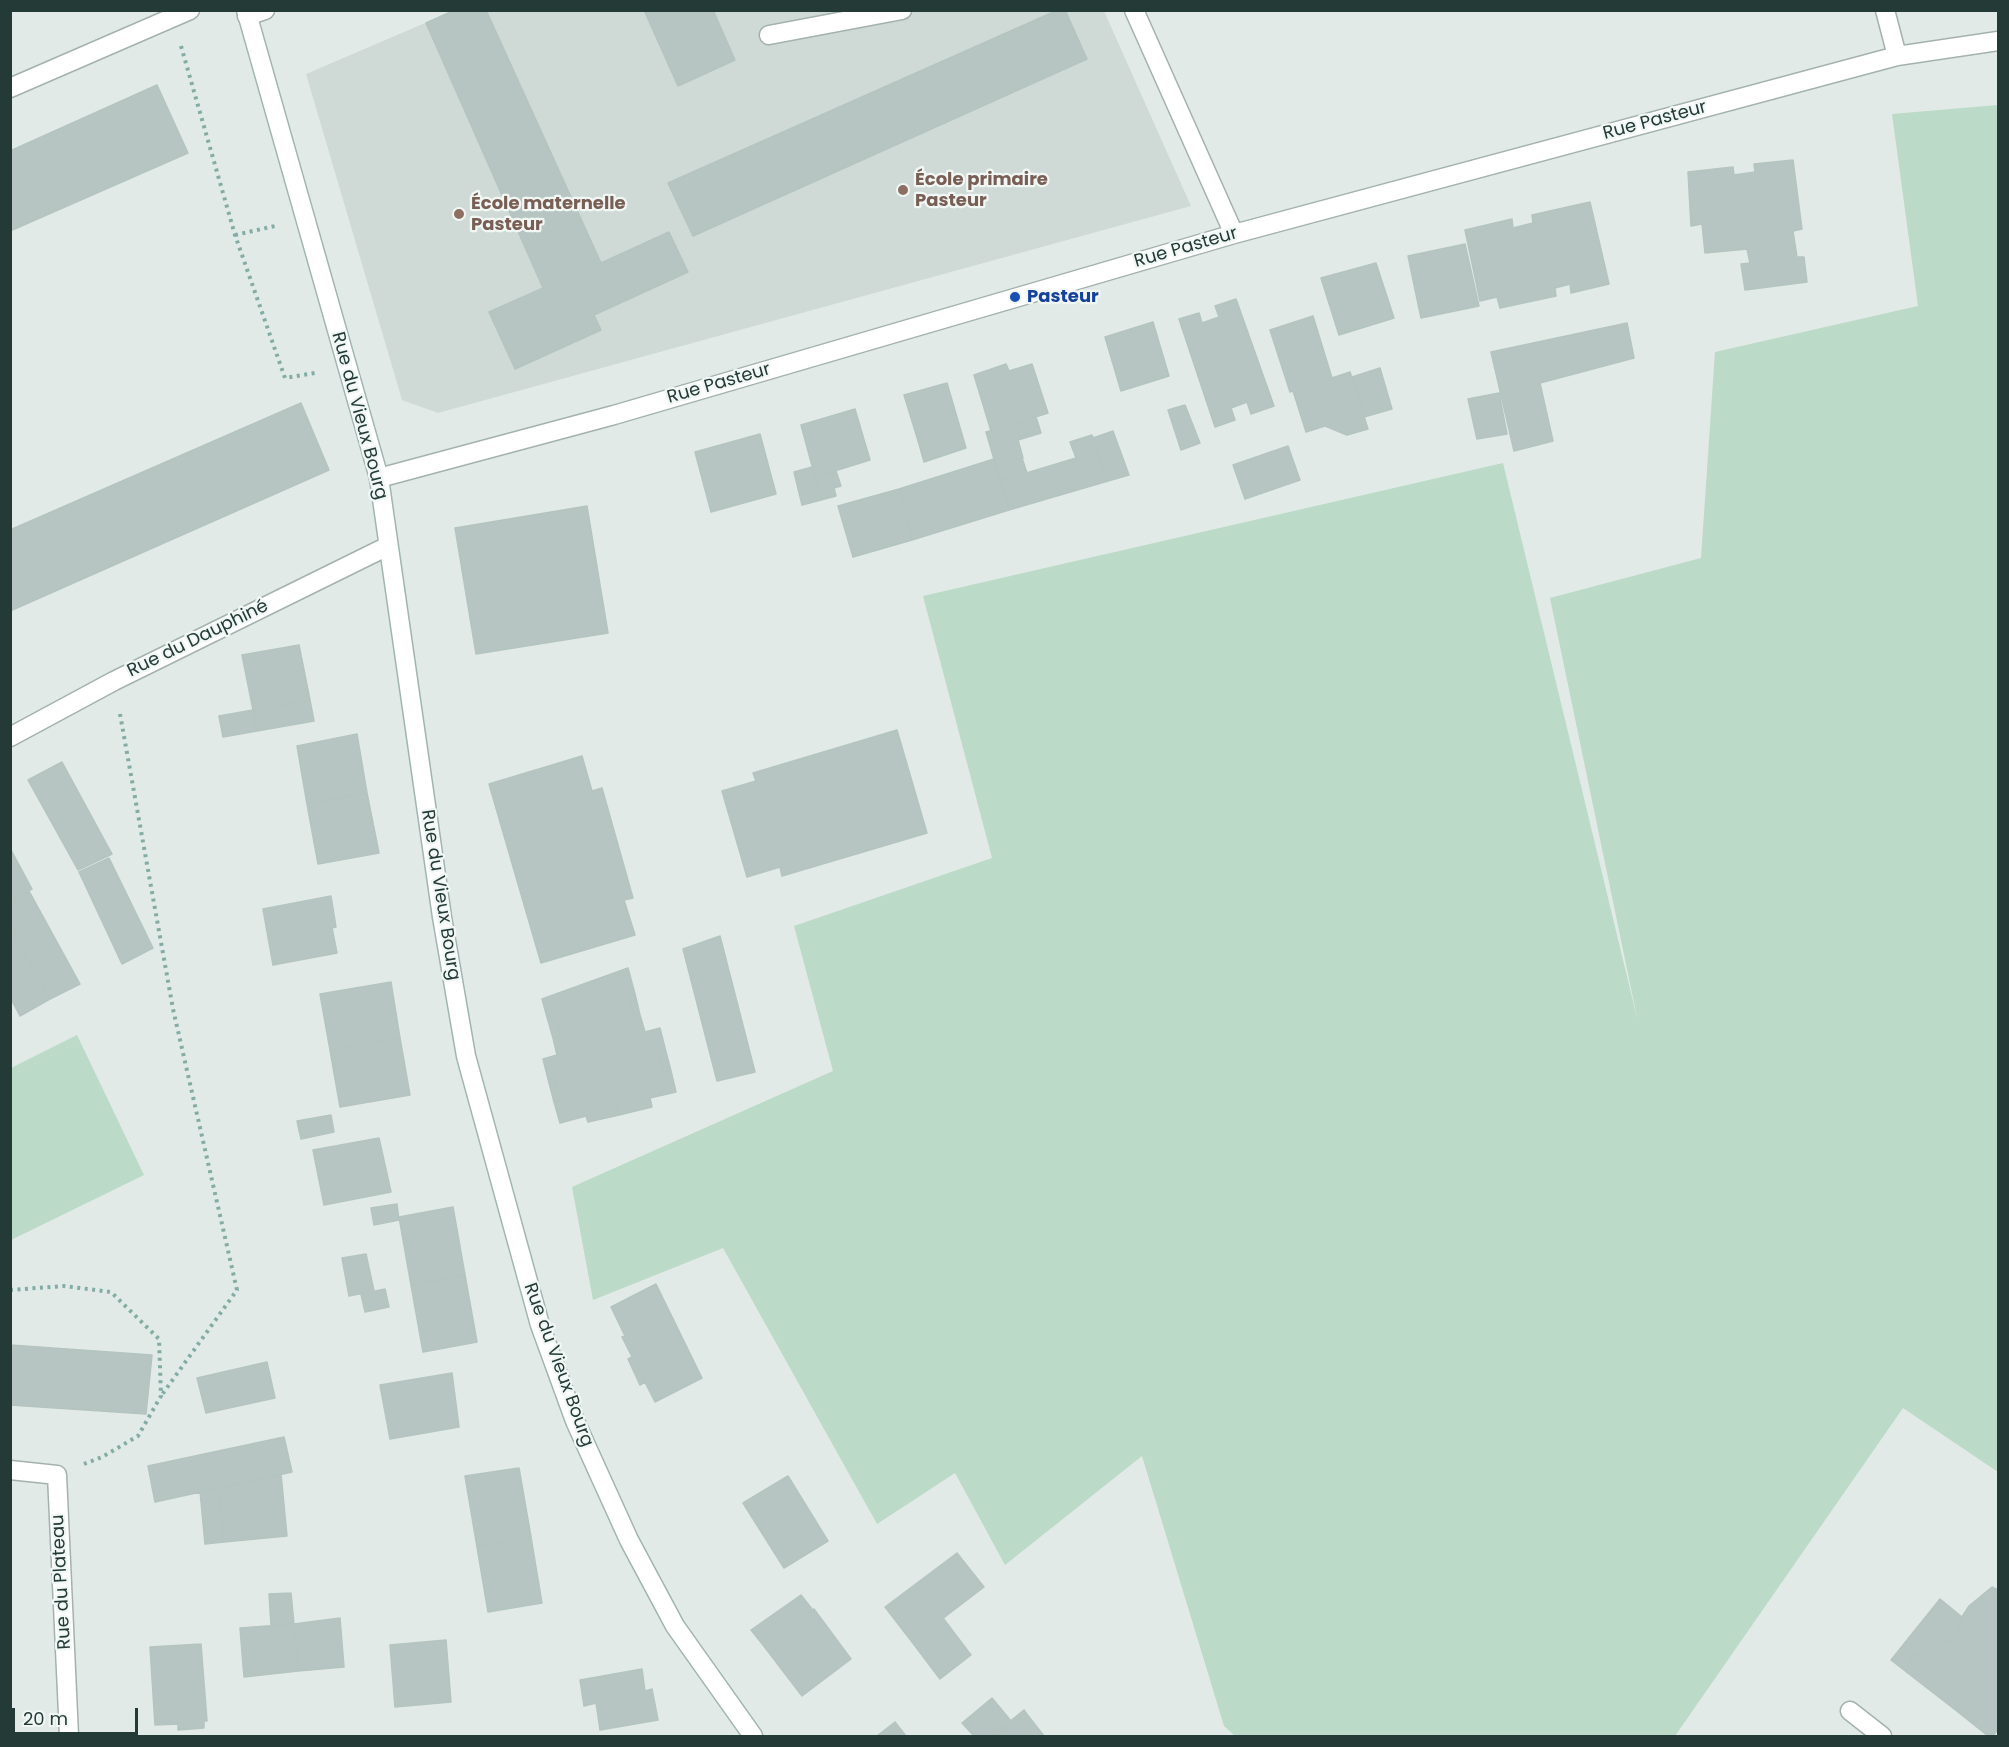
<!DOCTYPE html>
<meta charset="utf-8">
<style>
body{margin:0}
#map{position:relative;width:2009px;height:1747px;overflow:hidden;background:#e1eae7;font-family:Poppins,sans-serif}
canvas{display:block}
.frame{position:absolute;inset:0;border:12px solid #233a36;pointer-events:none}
.scale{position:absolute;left:12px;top:1708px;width:126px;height:27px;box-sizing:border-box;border:3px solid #233a36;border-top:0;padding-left:8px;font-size:18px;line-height:21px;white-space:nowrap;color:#233a36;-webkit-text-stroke:4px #f1f7f5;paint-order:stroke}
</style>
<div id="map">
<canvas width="2009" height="1747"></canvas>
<div class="frame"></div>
<div class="scale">20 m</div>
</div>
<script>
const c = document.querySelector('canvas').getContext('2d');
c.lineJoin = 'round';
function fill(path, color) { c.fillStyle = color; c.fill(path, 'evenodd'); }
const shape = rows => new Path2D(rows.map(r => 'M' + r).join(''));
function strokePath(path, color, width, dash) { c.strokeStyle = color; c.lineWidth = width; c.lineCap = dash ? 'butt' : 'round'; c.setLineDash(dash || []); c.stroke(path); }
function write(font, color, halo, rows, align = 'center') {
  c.font = font + ' Poppins,sans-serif'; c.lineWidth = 4.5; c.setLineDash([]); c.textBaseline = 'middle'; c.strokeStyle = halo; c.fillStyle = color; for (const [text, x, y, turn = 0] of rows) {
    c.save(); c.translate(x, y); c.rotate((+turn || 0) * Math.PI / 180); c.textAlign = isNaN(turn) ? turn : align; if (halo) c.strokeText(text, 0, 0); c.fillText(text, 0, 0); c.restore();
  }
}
fill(shape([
 [453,11,1104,11,1191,206,438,413,402,400,306,74]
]), '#cfdad6');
fill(shape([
 [1998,105,1998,1472,1903,1408,1675,1736,1235,1736,1224,1726,1142,1456,1005,1565,955,1473,877,1524,723,1248,593,1300,572,1187,833,1071,794,926,992,858,923,596,1503,463,1638,1022,1550,598,1701,558,1715,352,1918,306,1892,114],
 [77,1035,144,1175,11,1240,11,1068]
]), '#bbdac7');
const building = shape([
 [455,10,486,10,601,263,669,232,688,272,594,315,601,330,515,369,489,312,543,288,426,23,455,10],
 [644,10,713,10,735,60,678,86,644,10],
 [1058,10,1065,10,1087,59,693,236,668,183,1058,10],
 [157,85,188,153,10,231,10,151,157,85],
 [1793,160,1802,229,1793,231,1797,257,1804,257,1807,282,1745,290,1741,264,1750,263,1747,249,1705,253,1702,224,1691,226,1688,172,1733,167,1734,175,1755,172,1754,164,1793,160],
 [1590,202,1609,284,1571,293,1570,284,1555,288,1556,296,1500,308,1497,297,1480,301,1465,230,1512,219,1513,228,1533,223,1532,215,1590,202],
 [1465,244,1479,306,1421,318,1408,256,1465,244],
 [1376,263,1394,318,1339,335,1321,278,1376,263],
 [1236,299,1274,406,1251,414,1247,402,1231,408,1235,420,1215,427,1179,319,1199,313,1202,323,1219,317,1215,306,1236,299],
 [1313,316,1332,378,1350,372,1368,429,1347,435,1325,426,1306,432,1293,391,1290,392,1270,330,1313,316],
 [1153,322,1169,376,1121,391,1105,337,1153,322],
 [1627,323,1634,358,1540,383,1553,441,1514,451,1491,352,1627,323],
 [1006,364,1009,371,1032,364,1048,413,991,431,974,375,1006,364],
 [1380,368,1392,409,1364,417,1352,377,1380,368],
 [947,383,961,431,919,444,904,395,947,383],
 [1499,393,1507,434,1477,439,1468,399,1499,393],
 [301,403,329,470,10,611,10,530,301,403],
 [1185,405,1200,443,1181,450,1168,410,1185,405],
 [855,409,870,460,815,477,801,425,855,409],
 [1036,417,1041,433,1018,440,1023,458,996,466,986,432,1036,417],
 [961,431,966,448,924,462,919,444,961,431],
 [1113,431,1129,475,1108,481,1093,438,1113,431],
 [760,434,776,494,711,512,695,452,760,434],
 [1092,435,1108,481,1009,510,1000,481,1076,458,1070,442,1092,435],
 [1288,446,1300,480,1245,499,1233,465,1288,446],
 [1022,458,1027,473,1000,481,996,466,1022,458],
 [994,459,1009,510,912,540,899,489,994,459],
 [812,467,821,500,802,505,794,472,812,467],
 [836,471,841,486,834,488,836,496,821,500,815,477,836,471],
 [899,489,912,540,853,557,838,506,899,489],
 [587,506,608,633,476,654,455,528,587,506],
 [299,645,310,700,253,710,242,655,299,645],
 [310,700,314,721,257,731,253,710,310,700],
 [253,710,257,731,223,737,219,716,253,710],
 [897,730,927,833,782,876,780,867,747,877,722,791,756,781,753,773,897,730],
 [357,734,367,793,307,804,297,746,357,734],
 [582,756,592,791,602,788,633,898,624,900,635,935,541,963,489,784,582,756],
 [62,762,112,854,78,870,28,780,62,762],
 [367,793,379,853,318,864,307,804,367,793],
 [10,848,32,889,10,901,10,848],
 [109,858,153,948,122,964,79,872,109,858],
 [29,891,80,984,50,999,10,927,10,901,29,891],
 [331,896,336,927,332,928,337,953,273,965,263,909,331,896],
 [10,927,50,999,20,1016,10,997,10,927],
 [720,936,755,1072,717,1081,683,949,720,936],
 [628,968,635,994,628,996,633,1017,640,1015,645,1032,660,1028,665,1048,658,1050,664,1073,671,1071,676,1092,650,1098,652,1107,619,1115,614,1098,605,1101,597,1113,560,1123,554,1102,561,1100,555,1077,548,1079,543,1059,557,1055,553,1038,560,1036,554,1015,547,1017,542,999,628,968],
 [391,982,400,1038,330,1050,320,994,391,982],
 [635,994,640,1015,633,1017,628,996,635,994],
 [554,1015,560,1036,553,1038,547,1017,554,1015],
 [400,1038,410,1095,340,1107,330,1050,400,1038],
 [665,1048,671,1071,664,1073,658,1050,665,1048],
 [555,1077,561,1100,554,1102,548,1079,555,1077],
 [614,1098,619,1115,588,1122,586,1116,597,1113,605,1101,614,1098],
 [331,1115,334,1132,301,1139,297,1121,331,1115],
 [379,1138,391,1192,324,1205,313,1150,379,1138],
 [397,1204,399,1220,374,1225,371,1208,397,1204],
 [453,1207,465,1275,411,1285,399,1217,453,1207],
 [366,1254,374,1291,349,1296,342,1258,366,1254],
 [465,1275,477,1342,423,1352,411,1285,465,1275],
 [656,1284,702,1378,655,1402,622,1337,625,1336,611,1307,656,1284],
 [385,1289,389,1307,365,1312,361,1294,385,1289],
 [10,1345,152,1355,146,1414,10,1405,10,1345],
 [632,1357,645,1382,640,1385,628,1359,632,1357],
 [267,1362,275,1398,206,1413,197,1378,267,1362],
 [452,1373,459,1427,390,1439,380,1385,452,1373],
 [284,1437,292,1472,155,1502,148,1466,284,1437],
 [519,1468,531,1537,477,1547,465,1476,519,1468],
 [281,1474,287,1536,224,1542,219,1488,281,1474],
 [788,1476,828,1541,784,1568,743,1503,788,1476],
 [219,1488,224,1542,205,1544,200,1491,219,1488],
 [531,1537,542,1603,488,1612,477,1547,531,1537],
 [957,1553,984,1587,912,1642,885,1607,957,1553],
 [1992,1587,1998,1590,1998,1729,1993,1736,1988,1736,1958,1712,1964,1705,1962,1702,1966,1697,1934,1672,1929,1678,1907,1659,1955,1637,1962,1617,1969,1606,1992,1587],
 [291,1593,294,1624,271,1625,269,1594,291,1593],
 [801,1595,812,1609,763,1645,751,1630,801,1595],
 [1940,1599,1962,1617,1955,1637,1907,1659,1929,1678,1934,1672,1966,1697,1962,1702,1964,1705,1958,1712,1891,1660,1940,1599],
 [814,1609,851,1659,802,1696,763,1645,814,1609],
 [340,1618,344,1667,298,1671,294,1624,340,1618],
 [943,1618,971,1655,940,1679,912,1642,943,1618],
 [294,1624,298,1671,244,1677,240,1628,294,1624],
 [446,1640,451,1702,395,1707,390,1645,446,1640],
 [201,1644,207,1721,204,1721,204,1728,178,1730,178,1724,155,1725,150,1647,201,1644],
 [642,1669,645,1691,652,1689,658,1720,600,1730,596,1703,584,1706,580,1680,642,1669],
 [992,1698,1011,1721,992,1736,974,1736,962,1723,992,1698],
 [1024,1710,1026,1713,996,1736,992,1736,1024,1710],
 [1026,1713,1044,1736,996,1736,1026,1713],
 [895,1722,906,1736,877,1736,895,1722]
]);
fill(building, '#b6c5c1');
strokePath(building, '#b4c4bf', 1.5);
const street = shape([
 [1134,10,1234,234],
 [1885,10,1897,56],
 [247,16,265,10],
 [769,35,902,10],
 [10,88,190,10],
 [379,478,614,415,1234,234,1897,56,1998,41],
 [10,737,114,681,388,546],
 [10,1470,57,1475,69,1736],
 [1850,1711,1882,1736]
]);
const secondary = shape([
 [246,10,379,478,442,917,466,1056,540,1325,575,1421,629,1540,675,1626,753,1736]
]);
strokePath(street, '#a4b2ae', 21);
strokePath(secondary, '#a1b5b0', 21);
strokePath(shape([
 [181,46,235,235,285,378,315,373],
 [235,235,275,226],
 [120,714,173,1009,237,1290,161,1396],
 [10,1290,64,1286,111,1292,159,1339,161,1396,138,1436,102,1457,84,1464]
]), '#83aca4', 4, [3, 4.5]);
strokePath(street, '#fff', 18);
strokePath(secondary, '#fff', 18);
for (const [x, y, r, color] of [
 [903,190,6,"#8d6e63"],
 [459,214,6,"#8d6e63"],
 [1015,297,6,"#1a4fb4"]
]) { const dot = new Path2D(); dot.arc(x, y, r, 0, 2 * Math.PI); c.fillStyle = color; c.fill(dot); strokePath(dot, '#f1f7f5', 2); }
write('18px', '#233a36', '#f1f7f5', [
 ["Rue Pasteur",1655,121,-15],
 ["Rue Pasteur",1186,248,-16],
 ["Rue Pasteur",719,384,-16],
 ["Rue du Vieux Bourg",359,416,75],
 ["Rue du Dauphiné",198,639,-26],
 ["Rue du Vieux Bourg",440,895,81],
 ["Rue du Vieux Bourg",558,1365,70],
 ["Rue du Plateau",62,1582,-93]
]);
write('bold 18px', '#785e54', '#f1f7f5', [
 ["École primaire",915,180],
 ["Pasteur",915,201],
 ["École maternelle",471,204],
 ["Pasteur",471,225]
], 'left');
write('bold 18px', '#164399', '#f1f7f5', [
 ["Pasteur",1027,297]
], 'left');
</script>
